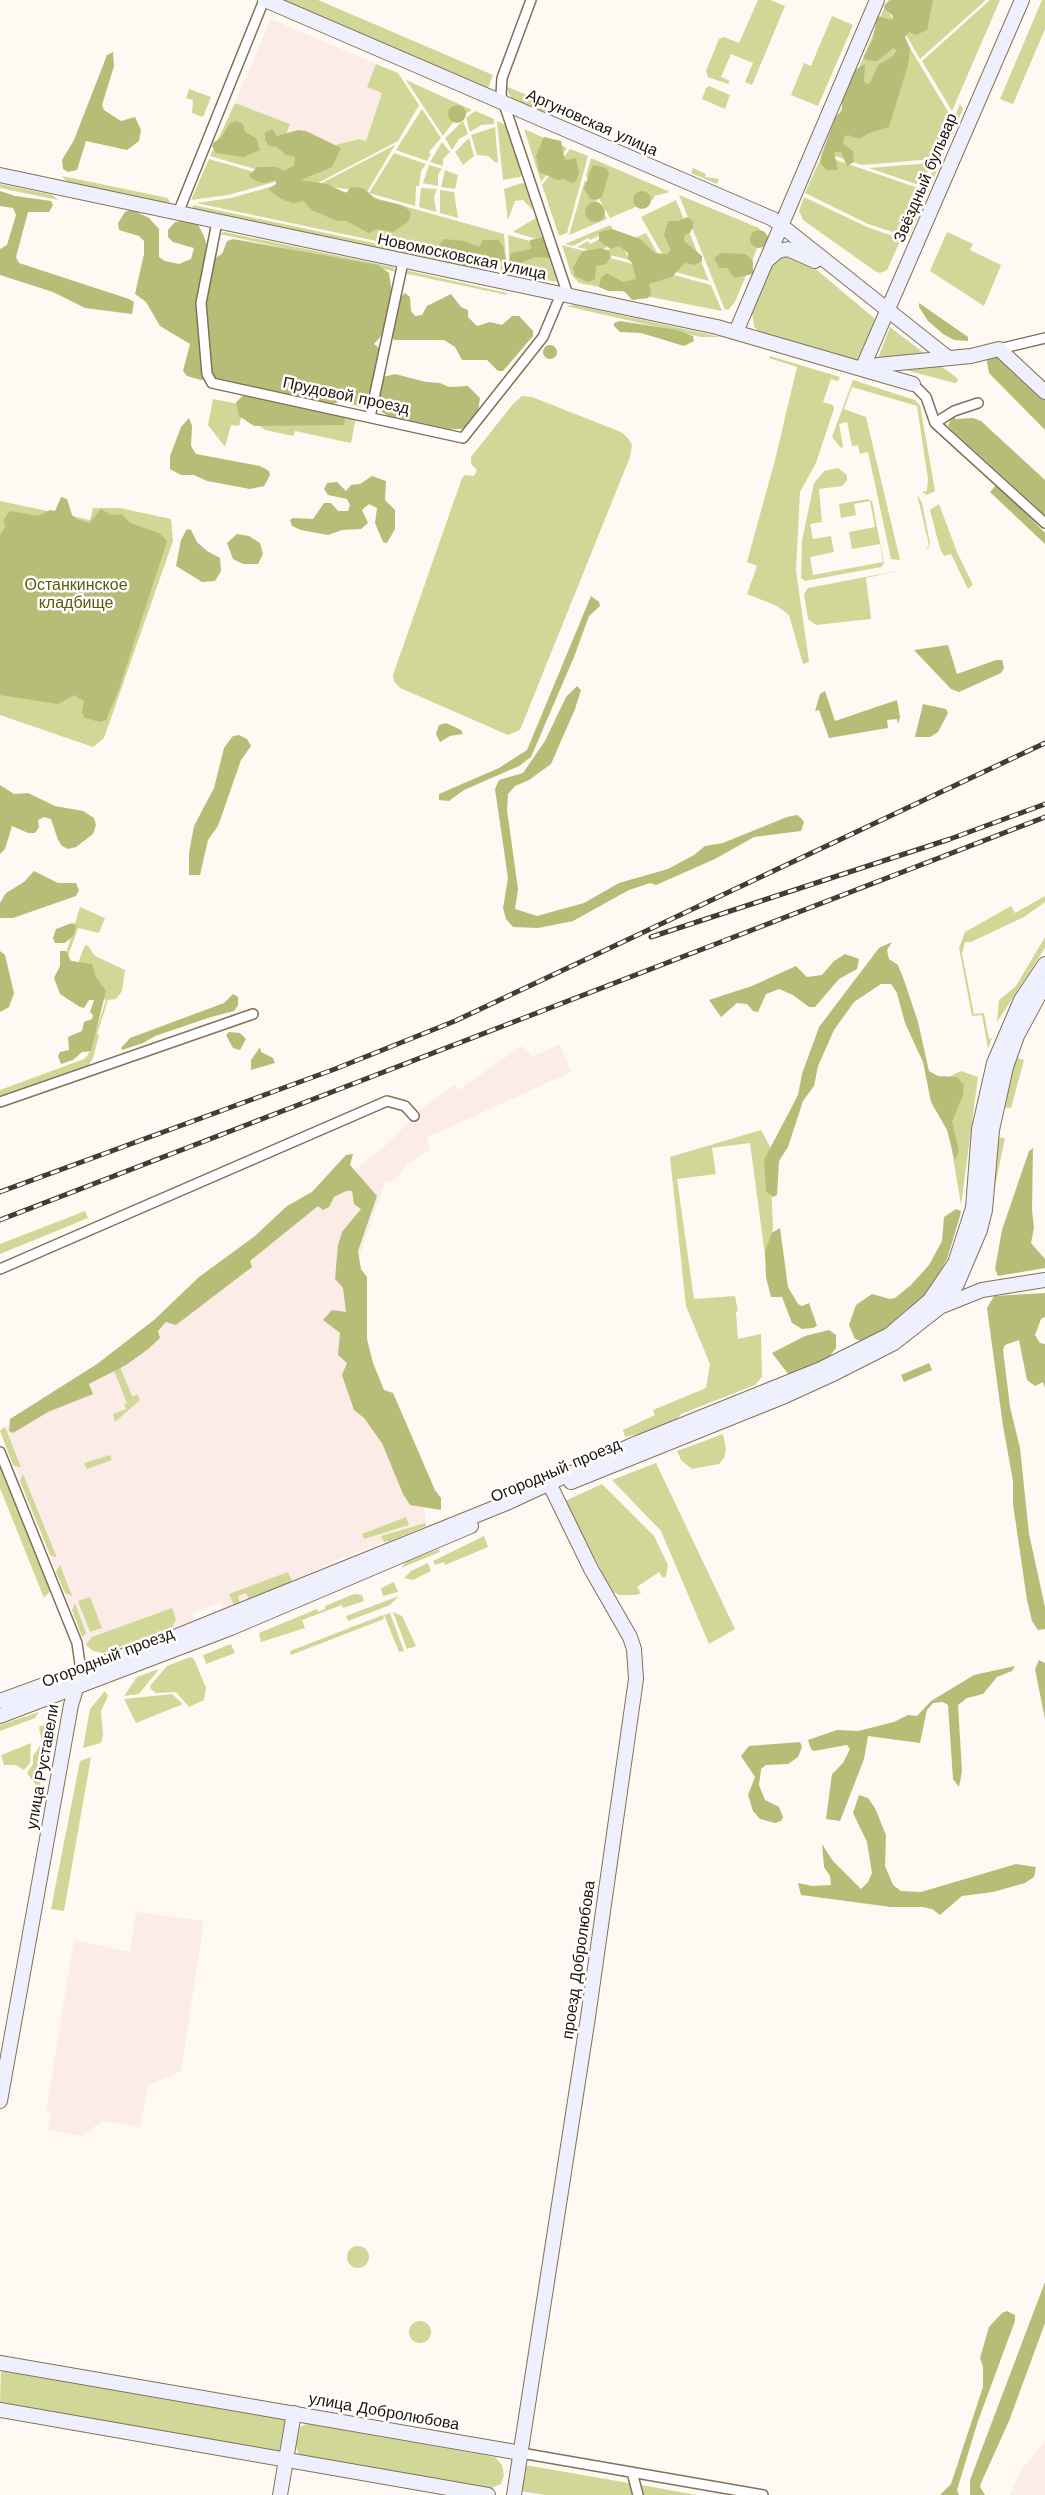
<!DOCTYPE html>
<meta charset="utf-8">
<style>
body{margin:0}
canvas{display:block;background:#fef9f3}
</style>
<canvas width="1045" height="2495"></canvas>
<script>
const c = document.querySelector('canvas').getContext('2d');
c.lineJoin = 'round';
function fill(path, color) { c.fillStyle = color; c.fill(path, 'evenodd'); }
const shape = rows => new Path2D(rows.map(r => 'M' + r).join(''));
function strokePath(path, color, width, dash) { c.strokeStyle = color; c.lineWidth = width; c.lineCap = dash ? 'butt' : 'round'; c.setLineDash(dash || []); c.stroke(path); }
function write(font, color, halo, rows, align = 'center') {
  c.font = font + ' "Work Sans",sans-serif'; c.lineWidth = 5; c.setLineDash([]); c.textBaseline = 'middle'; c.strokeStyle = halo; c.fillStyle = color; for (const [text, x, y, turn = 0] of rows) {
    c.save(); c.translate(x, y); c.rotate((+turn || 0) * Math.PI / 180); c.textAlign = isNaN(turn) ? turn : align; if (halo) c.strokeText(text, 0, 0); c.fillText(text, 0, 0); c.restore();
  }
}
fill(shape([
 [271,19,376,64,367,86,382,93,366,141,359,139,331,146,286,134,289,124,235,103],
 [560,1044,571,1072,428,1137,429,1151,407,1164,394,1181,385,1182,359,1257,356,1319,423,1497,426,1526,330,1563,283,1586,223,1609,220,1602,192,1613,194,1620,106,1653,91,1650,85,1643,0,1429,52,1403,151,1332,392,1140,416,1113,454,1085,458,1090,522,1046,532,1057],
 [136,1912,204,1921,181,2071,148,2086,140,2127,102,2121,82,2136,48,2130,51,2111,46,2110,74,1940,130,1952],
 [1045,2442,1045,2495,1010,2495,1021,2470]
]), '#fcece8');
fill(shape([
 [280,0,318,0,493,75,488,88],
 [758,0,770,0,785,6,752,85,745,82,753,63,731,54,721,77,730,81,728,84,708,77,706,71,719,39,724,37,739,43],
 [888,0,986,0,920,59,887,2],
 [990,0,1000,0,952,111,922,61],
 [1042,0,1045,0,1045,29,1013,104,1000,99],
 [885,6,950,115,933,159,862,165,823,152],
 [832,16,853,25,818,106,791,95,804,63,811,66],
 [376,64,398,73,419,105,398,141,314,185,296,181,331,146,359,139,366,141,382,93,367,87],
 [406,80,472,110,454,121,443,136],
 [505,86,559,108,557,113,551,115,512,99],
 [709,86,730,95,725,109,702,99,706,88],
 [189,89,211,97,203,117,192,113,193,100,186,98],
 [235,103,290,124,286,134,314,145,293,180,210,156],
 [960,104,963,109,909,237,906,236],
 [422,109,441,138,429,152,431,154,427,161,396,150],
 [475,111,494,119,494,124,481,125,470,132,466,118],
 [463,121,468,134,459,139,452,150,445,138],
 [497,121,506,125,522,174,520,177,503,180],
 [495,127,498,162,496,163,488,156,477,155,471,135],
 [524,129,567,148,541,182],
 [469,138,474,156,463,165,455,152],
 [442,142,450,152,443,159,443,166,430,162],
 [395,145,367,192,318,185],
 [570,149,588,156,567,233,559,236,542,185],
 [394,153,426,164,421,171,419,186,416,186,415,206,369,193],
 [822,155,921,189,902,235,868,224,805,193],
 [591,158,670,192,654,196,654,199,610,218,586,176],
 [209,159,282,180,228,195,191,200],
 [931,163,922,186,869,168],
 [429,165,442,169,438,174,438,186,423,183],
 [693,168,706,174,705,177,719,179,717,184,691,173],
 [445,170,458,175,455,189,441,187],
 [62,176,168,198,170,203,68,183],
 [585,180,607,219,569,235],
 [288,182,368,196,504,234,507,272,500,271,501,262,483,259,481,263,196,203,231,198],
 [522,183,525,184,533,210,523,200,515,201,508,220,504,189],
 [0,184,53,195,58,200,0,188],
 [421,188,437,189,434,197,436,212,419,207],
 [440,190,454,192,458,218,440,213],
 [679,195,759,228,761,233,761,239,735,302,729,309,725,310],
 [804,197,867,227,901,239,887,270,880,273,875,271,803,220,799,211],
 [676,200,709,281,672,271,641,217],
 [193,205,478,265,481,270,195,212,192,211],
 [536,218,543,241,513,232,514,231],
 [610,225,613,229,590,240,588,238,573,246,565,244],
 [224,232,393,267,397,272,219,234],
 [614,232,619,242,596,252,577,247,588,241,590,244],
 [947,232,973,244,970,250,1001,265,984,306,930,271],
 [646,233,667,270,624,243],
 [508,235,545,245,557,282,510,273],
 [621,244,630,260,601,253],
 [562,245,711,285,722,311,579,283,571,274],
 [799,255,874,318,874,323,857,360,761,333,754,327,752,311,775,257],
 [405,270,507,293,507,295,403,273],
 [574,305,721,337,701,337,566,306],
 [890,327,928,356,877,361],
 [770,356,840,377,838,381,831,379,823,402,833,405,834,409,816,463,800,492,796,570,809,662,803,664,789,615,777,606,747,594,757,566,747,562,775,460,797,367,769,358],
 [937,363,957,378,958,381,955,383,901,369],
 [853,380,915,400,920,405,935,491,927,495,922,492,927,491,928,479,917,406,852,387,844,409,866,417,900,560,891,559,868,452,860,454,858,445,852,446,847,422,839,424,843,447,841,448,832,437],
 [522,396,532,397,621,432,628,438,632,445,630,457,520,730,508,735,400,688,394,681,393,675,462,478,465,475,474,476,477,470,471,464,471,457,513,404],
 [258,397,356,417,351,443,295,431,293,436,265,430,252,420],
 [213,399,244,405,239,426,231,425,225,447,208,425],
 [838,468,847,475,847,480,842,486,819,489,822,522,810,524,813,539,831,536,834,552,810,557,813,575,883,562,880,544,852,549,849,532,875,527,870,501,854,504,856,515,841,518,839,504,868,499,872,501,884,563,881,567,805,581,801,578,802,541,814,483,824,471],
 [917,494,922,503,930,543,929,547,924,550,929,545],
 [0,501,90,520,93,508,120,508,171,519,173,541,104,738,93,747,0,715],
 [939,504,957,552,973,585,968,589,951,554,944,556,940,549,930,510],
 [902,570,866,578,871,619,816,625,808,619,804,594,808,588],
 [1045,896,1045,902,1024,917,971,942,965,942,962,954,974,1014,984,1013,989,1039,992,1038,988,1049,982,1015,972,1016,959,948,965,932,1011,906,1015,913],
 [80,907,105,918,99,933,78,928,67,959,78,963,85,945,88,946,95,956,125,970,122,991,116,999,108,1000,97,1034,99,1035,93,1058,88,1066,0,1098,0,1090,84,1059,88,1055,106,1000,57,983],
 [1045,937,1045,948,997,1022,999,1000,1016,986],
 [1015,1057,1024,1060,1011,1108,1001,1107],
 [961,1071,978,1077,961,1205,950,1139,934,1084],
 [761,1130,776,1158,771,1184,773,1226,769,1285,750,1143,712,1148,716,1174,677,1179,694,1299,735,1296,738,1311,736,1312,738,1339,761,1334,762,1377,755,1385,681,1414,676,1420,639,1434,625,1437,623,1430,655,1415,653,1410,706,1388,710,1364,686,1306,670,1157],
 [996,1137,1005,1138,986,1231],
 [85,1211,88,1218,0,1254,0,1244],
 [120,1367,132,1396,138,1395,140,1400,115,1422,113,1414,126,1409,124,1404,127,1403,114,1371],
 [5,1427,21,1467,19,1467,13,1465,0,1431],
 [723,1434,726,1449,724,1458,719,1464,692,1469,681,1460,677,1451],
 [110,1455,112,1460,87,1469,84,1463],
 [656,1463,735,1629,709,1644,661,1531,612,1480],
 [0,1466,50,1591,44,1598,0,1488],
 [23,1474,57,1558,50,1555,20,1481],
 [602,1484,654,1536,668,1565,666,1576,663,1578,659,1572,637,1587,641,1593,636,1595,619,1595,612,1591,565,1501],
 [406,1517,409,1525,364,1539,362,1534],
 [425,1523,426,1526,390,1541,384,1542,381,1536],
 [484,1536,488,1547,445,1565,444,1562,435,1565,433,1561],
 [439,1549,440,1552,401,1568,406,1562],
 [428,1563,431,1571,413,1580,404,1578,411,1571],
 [60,1565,72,1596,65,1593,56,1572],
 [288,1572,292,1582,249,1600,246,1593,238,1596,240,1603,234,1605,229,1594],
 [394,1582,398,1592,383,1596,381,1588],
 [354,1594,362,1595,364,1601,343,1608,342,1605,302,1620,305,1628,261,1642,259,1633,317,1609,318,1612,325,1609,325,1606],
 [399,1596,390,1605,348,1621,346,1616],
 [90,1597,102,1628,90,1632,78,1601],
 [75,1603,86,1633,82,1637,72,1610],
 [172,1608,176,1620,172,1627,103,1653,93,1651,86,1645,92,1637],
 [393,1612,402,1616,416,1646,407,1649],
 [390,1613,404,1651,399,1652,384,1615],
 [383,1615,384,1619,291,1655,290,1651],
 [231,1644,235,1653,206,1664,203,1655],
 [190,1657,194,1659,206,1688,204,1700,189,1707,176,1692,156,1693,151,1689,150,1686,167,1666],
 [159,1669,139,1694,124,1696,137,1677],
 [105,1691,108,1696,101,1711,103,1735,101,1743,83,1748,90,1709],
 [172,1694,183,1704,136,1723,124,1699],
 [39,1712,35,1718,0,1731,0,1725],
 [48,1723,50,1733,39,1789,27,1773,33,1764,33,1756,42,1743,39,1727],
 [31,1743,30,1763,24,1770,16,1765,4,1765,1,1755],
 [91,1757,64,1911,51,1909,80,1761],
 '347 2257a11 11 0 1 1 22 0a11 11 0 1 1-22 0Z',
 '409 2332a11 11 0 1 1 22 0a11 11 0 1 1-22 0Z',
 [1,2371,285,2420,279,2453,0,2402],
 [307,2424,495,2457,502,2465,504,2475,501,2484,491,2488,299,2456,296,2446,300,2427],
 [525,2465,629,2483,632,2495,545,2495,520,2491],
 [641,2485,697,2495,644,2495]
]), '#d1d897');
fill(shape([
 [892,0,933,0,927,30,916,35,909,32,905,37,910,48,908,65,889,127,869,133,859,139,848,135,844,137,843,144,853,151,854,162,847,166,841,152,834,152,838,170,827,170,821,164,821,156,836,116,842,111,842,102,855,70,865,64,864,81,866,84,870,83,878,65,892,57,897,50,893,48,877,61,865,60,864,56,873,39,877,16,892,20,893,16,884,8,885,4],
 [113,52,114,66,102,105,104,110,121,121,135,117,141,130,139,141,127,150,86,141,77,170,68,172,63,169,62,160,74,140,107,55],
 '448 114a9 9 0 1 1 18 0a9 9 0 1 1-18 0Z',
 [236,121,243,124,245,132,256,138,260,150,244,157,216,153,212,146,214,142,221,138,229,124],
 [272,129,277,136,298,130,306,131,341,148,332,167,301,180,327,184,346,193,351,187,363,188,376,199,401,205,409,210,411,213,408,222,393,232,377,229,369,233,346,221,337,221,312,210,303,201,293,203,281,199,268,189,276,184,276,180,264,183,256,181,249,176,257,167,276,167,284,171,294,165,295,157,286,155,277,147,269,146,265,140,265,133],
 [544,137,561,141,565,160,576,158,579,173,576,181,572,183,564,179,558,180,539,172,536,156],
 [593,165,606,168,609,173,602,197,596,200,590,199,584,188],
 [0,191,15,196,51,201,53,205,49,212,28,212,16,257,19,263,129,299,134,302,132,314,85,308,53,292,0,275,0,249,7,245,16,215,13,208,0,206],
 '633 200a9 9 0 1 1 18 0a9 9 0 1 1-18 0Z',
 '585 212a10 10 0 1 1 20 0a10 10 0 1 1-20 0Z',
 [131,209,149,218,159,229,159,257,165,261,179,264,191,259,194,248,173,242,168,237,168,230,175,222,195,219,204,236,209,255,215,258,222,254,227,241,233,239,378,265,389,273,393,300,383,334,374,344,382,350,373,386,360,407,342,400,329,406,345,416,344,425,254,426,239,416,236,402,245,394,212,377,201,380,187,376,183,371,190,344,160,326,146,302,135,294,144,254,144,241,139,236,119,230,118,223,125,212],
 [687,217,693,221,693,227,690,233,685,235,684,241,702,256,702,261,694,265,685,263,672,277,649,284,651,294,648,298,632,300,624,291,608,291,599,287,601,278,607,273,623,282,636,279,632,263,628,259,628,253,619,246,611,249,599,241,599,232,612,229,640,239,655,253,667,254,671,250,664,235,668,221,679,221],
 '750 239a9 9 0 1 1 18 0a9 9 0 1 1-18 0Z',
 [544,237,552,258,535,257,516,265,509,261,511,253,531,249,530,240],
 [444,239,464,241,479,247,483,240,498,240,503,246,506,260,502,262,493,257,485,260,478,256,470,268,460,267,447,252,440,251,437,247],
 [601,248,609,251,611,257,606,264,596,266,595,279,588,282,575,276,573,267,583,251],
 [721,253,745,254,753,261,753,274,734,278,727,268,719,268,714,258],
 [405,293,410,297,411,311,415,316,422,315,427,306,451,294,461,307,468,310,468,317,477,326,490,322,502,325,512,316,519,316,533,331,533,336,503,371,498,371,487,360,462,360,455,347,444,340,394,340,392,335,398,299],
 [919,303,968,337,968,341,954,340,943,334,928,321,919,307],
 [620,321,677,330,693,336,694,341,684,346,641,333,620,332,614,326,614,323],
 '543 352a7 7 0 1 1 14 0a7 7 0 1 1-14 0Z',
 [995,356,1004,360,1045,399,1045,430,989,373,986,357],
 [395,374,426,382,440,383,449,387,468,386,480,398,478,412,468,427,461,429,450,429,388,416,382,412,377,400,383,377],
 [953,416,956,419,973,418,981,421,1045,480,1045,515,951,429,948,425],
 [189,418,192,426,191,446,196,454,260,466,269,471,270,475,264,486,250,489,207,481,194,475,181,475,170,469,170,456,181,427],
 [372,476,386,481,385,500,395,510,395,529,387,543,383,542,375,523,377,508,369,504,362,510,368,523,361,529,342,530,328,535,301,530,292,526,290,520,293,518,313,519,324,503,331,503,338,511,348,511,350,505,347,499,328,495,324,489,327,483,337,482,346,491,351,485,360,484],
 [997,484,1045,533,1045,544,990,492],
 [61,497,67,499,72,515,77,519,89,523,101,509,111,515,122,514,130,523,159,533,167,541,119,689,106,720,100,722,85,718,82,713,84,701,74,695,58,704,0,695,0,535,6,526,3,521,10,511,38,516,50,510,55,511],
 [187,529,191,530,197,542,207,551,220,558,221,571,215,581,202,582,176,566,181,540],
 [237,534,249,536,260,543,263,554,258,564,243,564,233,559,227,543],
 [591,596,599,602,600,606,589,616,574,657,531,757,519,766,464,790,449,801,439,800,439,794,499,768,527,750],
 [948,645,957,674,996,660,1002,660,1004,668,1001,673,959,692,951,689,914,650],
 [577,686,581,690,575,709,551,764,529,780,515,786,508,794,507,810,518,889,515,909,537,916,584,903,619,883,668,869,694,855,705,846,723,843,787,817,797,815,801,818,804,822,801,831,754,837,715,859,656,885,650,883,629,890,573,921,538,928,513,927,506,919,503,908,508,878,495,789,499,780,523,773,545,741,566,697],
 [825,691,835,721,897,700,900,717,898,724,897,719,887,720,888,728,829,738,819,710,815,711,820,694],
 [923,704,946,709,948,713,938,732,930,737,915,737],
 [446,723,461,730,463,734,450,736,440,742,436,734,439,725],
 [239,735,247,739,251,746,241,760,218,826,208,840,200,875,189,875,189,853,194,826,214,788,224,748,233,736],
 [0,785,14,794,28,793,55,806,83,811,94,818,96,825,93,834,76,847,68,849,62,846,58,840,51,819,44,817,38,820,39,827,35,833,28,833,12,826,5,849,0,854],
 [34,871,58,883,76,883,79,890,76,896,13,918,0,918,0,903,6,893,24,882],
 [72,923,76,925,74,935,65,943,55,943,53,938,56,929],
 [892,942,887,950,889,959,898,965,905,983,918,1022,929,1071,938,1076,957,1077,964,1085,963,1095,952,1122,959,1151,955,1160,947,1130,931,1102,923,1062,905,1023,897,993,891,984,881,984,854,1002,834,1030,818,1066,814,1086,803,1101,788,1147,779,1161,777,1195,773,1197,766,1191,764,1160,798,1095,802,1074,819,1027,879,948],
 [0,951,5,955,14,993,9,1007,0,1012],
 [60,951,66,951,71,961,92,964,96,977,106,991,91,1051,82,1052,73,1060,61,1064,58,1056,60,1052,69,1050,68,1037,82,1031,84,1022,92,1019,93,1015,90,1012,94,1000,89,1000,84,1008,80,1007,60,994,54,978,60,966],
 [845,954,859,959,857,969,839,979,815,1007,809,1007,793,995,779,989,766,994,758,1012,753,1011,747,1004,737,1003,721,1017,709,1000,752,986,796,966,807,977,822,975,834,961],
 [233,994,238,997,238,1005,234,1011,211,1017,155,1036,143,1043,122,1050,121,1048,130,1038,224,1003],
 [229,1032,240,1033,246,1039,240,1050,233,1048,226,1035],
 [260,1047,261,1052,273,1058,275,1063,251,1070,251,1060],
 [1033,1148,1032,1210,1034,1227,1031,1243,1045,1259,1045,1268,998,1276,995,1269,1002,1230,1029,1151],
 [353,1154,350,1165,377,1196,358,1251,361,1269,367,1277,367,1339,373,1363,384,1390,393,1393,435,1490,441,1498,441,1510,410,1505,403,1494,382,1443,364,1418,354,1410,342,1375,347,1363,338,1355,340,1333,323,1320,332,1310,346,1312,343,1288,335,1279,338,1245,342,1232,361,1209,354,1204,352,1191,346,1191,334,1197,329,1207,323,1210,318,1206,250,1261,252,1267,176,1325,166,1322,158,1331,160,1338,147,1350,126,1365,89,1384,93,1394,48,1412,13,1433,9,1431,10,1419,97,1364,154,1320,199,1277,255,1236,287,1206,312,1192,346,1155],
 [956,1209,961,1211,960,1216,947,1259,921,1304,907,1309,873,1339,861,1341,855,1339,849,1325,856,1305,872,1294,890,1299,895,1298,911,1285,929,1265,942,1241,944,1217],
 [780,1228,788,1287,798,1304,802,1306,809,1303,817,1326,813,1328,802,1329,792,1323,782,1297,771,1297,766,1277,765,1251,772,1233],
 [1045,1293,1045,1317,1041,1319,1035,1335,1040,1343,1045,1344,1045,1388,1043,1382,1035,1386,1027,1380,1019,1340,1005,1345,1003,1350,1010,1407,1020,1448,1029,1534,1045,1607,1045,1629,1038,1630,1032,1621,1027,1600,1013,1504,1013,1481,1003,1426,987,1308,994,1296],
 [829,1330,836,1335,836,1348,827,1360,789,1375,772,1353,805,1336],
 [929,1363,932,1370,904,1382,901,1375],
 [1039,1660,1045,1663,1045,1719,1035,1669],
 [1015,1666,1012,1671,997,1677,983,1694,967,1698,958,1705,962,1771,959,1787,953,1779,948,1705,943,1702,933,1703,927,1710,920,1743,868,1736,864,1759,840,1821,826,1819,832,1774,843,1763,850,1749,847,1745,814,1751,811,1749,808,1740,837,1730,858,1731,894,1722,908,1715,917,1716,931,1701,974,1675],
 [800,1742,802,1747,798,1757,788,1764,766,1765,761,1769,759,1785,765,1800,779,1807,783,1817,781,1821,775,1823,760,1819,753,1811,748,1795,755,1777,741,1756,749,1746],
 [859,1795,868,1798,875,1808,886,1835,885,1866,893,1885,901,1891,921,1892,1016,1864,1036,1867,1034,1877,1025,1883,993,1892,962,1896,940,1915,932,1909,922,1907,891,1907,801,1895,798,1883,812,1886,831,1885,830,1876,824,1867,822,1844,833,1861,861,1889,868,1882,872,1873,867,1842,853,1813],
 [1045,2282,1045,2323,1009,2421,981,2483,980,2487,985,2495,970,2495,970,2480],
 [1007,2311,1015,2315,1015,2321,978,2421,957,2490,959,2495,940,2495,951,2484,983,2387,983,2367,980,2358,989,2327,1002,2313]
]), '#b6bd77');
const street = shape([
 [531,0,502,78,501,95,568,295],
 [178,213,264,0],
 [217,222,201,303,207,374,212,383,463,438,543,337,561,294],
 [999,349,1045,338],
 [913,384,926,397,935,423,1045,523],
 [370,417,403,262],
 [935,423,954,411,978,403],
 [0,1102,253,1014],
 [0,1269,387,1101,405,1106,414,1116],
 [0,1452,77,1643,81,1671],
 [521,2453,763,2495],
 [632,2472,638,2495]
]);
const secondary = shape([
 [265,0,773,219,947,357],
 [0,175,717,327,913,384],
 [766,261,778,251,788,249,815,261],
 [736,332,877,0],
 [862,369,1022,0],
 [862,369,878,365,971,356,999,349,1045,392],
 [942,1306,982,1290,1045,1280],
 [571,1482,785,1396,831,1375,894,1343,940,1307,957,1284,980,1230,985,1210,992,1130,1006,1067,1017,1036,1045,984],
 [0,1701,177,1636,509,1502,630,1446,821,1369,889,1335,930,1300,955,1263,973,1208,979,1129,994,1063,1021,1000,1045,964],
 [0,1716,231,1628,471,1526],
 [0,2101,71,1705,78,1682],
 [0,2363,521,2453],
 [0,2410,488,2495],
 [280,2495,294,2413],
 [514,2495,588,2017,636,1679,634,1649,630,1637,591,1569,549,1483]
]);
strokePath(street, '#857057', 12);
strokePath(secondary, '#857057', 16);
strokePath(street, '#fff', 9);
strokePath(secondary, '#eff0fd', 14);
const rail = shape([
 [651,937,950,839,1045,804],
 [0,1192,335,1069,455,1021,1045,743],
 [0,1220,1045,817]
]);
strokePath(rail, '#443c32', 5);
strokePath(rail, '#fff', 3, [9]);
write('16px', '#1f170c', '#fff', [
 ["Аргуновская улица",592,123,24],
 ["Звёздный бульвар",926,178,-67],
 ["Новомосковская улица",462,257,12],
 ["Прудовой проезд",346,396,12],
 ["Огородный проезд",556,1471,-23],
 ["Огородный проезд",108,1658,-21],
 ["улица Руставели",43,1767,-80],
 ["проезд Добролюбова",579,1960,-82],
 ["улица Добролюбова",384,2412,10]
]);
write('16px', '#585d0c', '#fff', [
 ["Останкинское",76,585],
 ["кладбище",76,603]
]);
</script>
